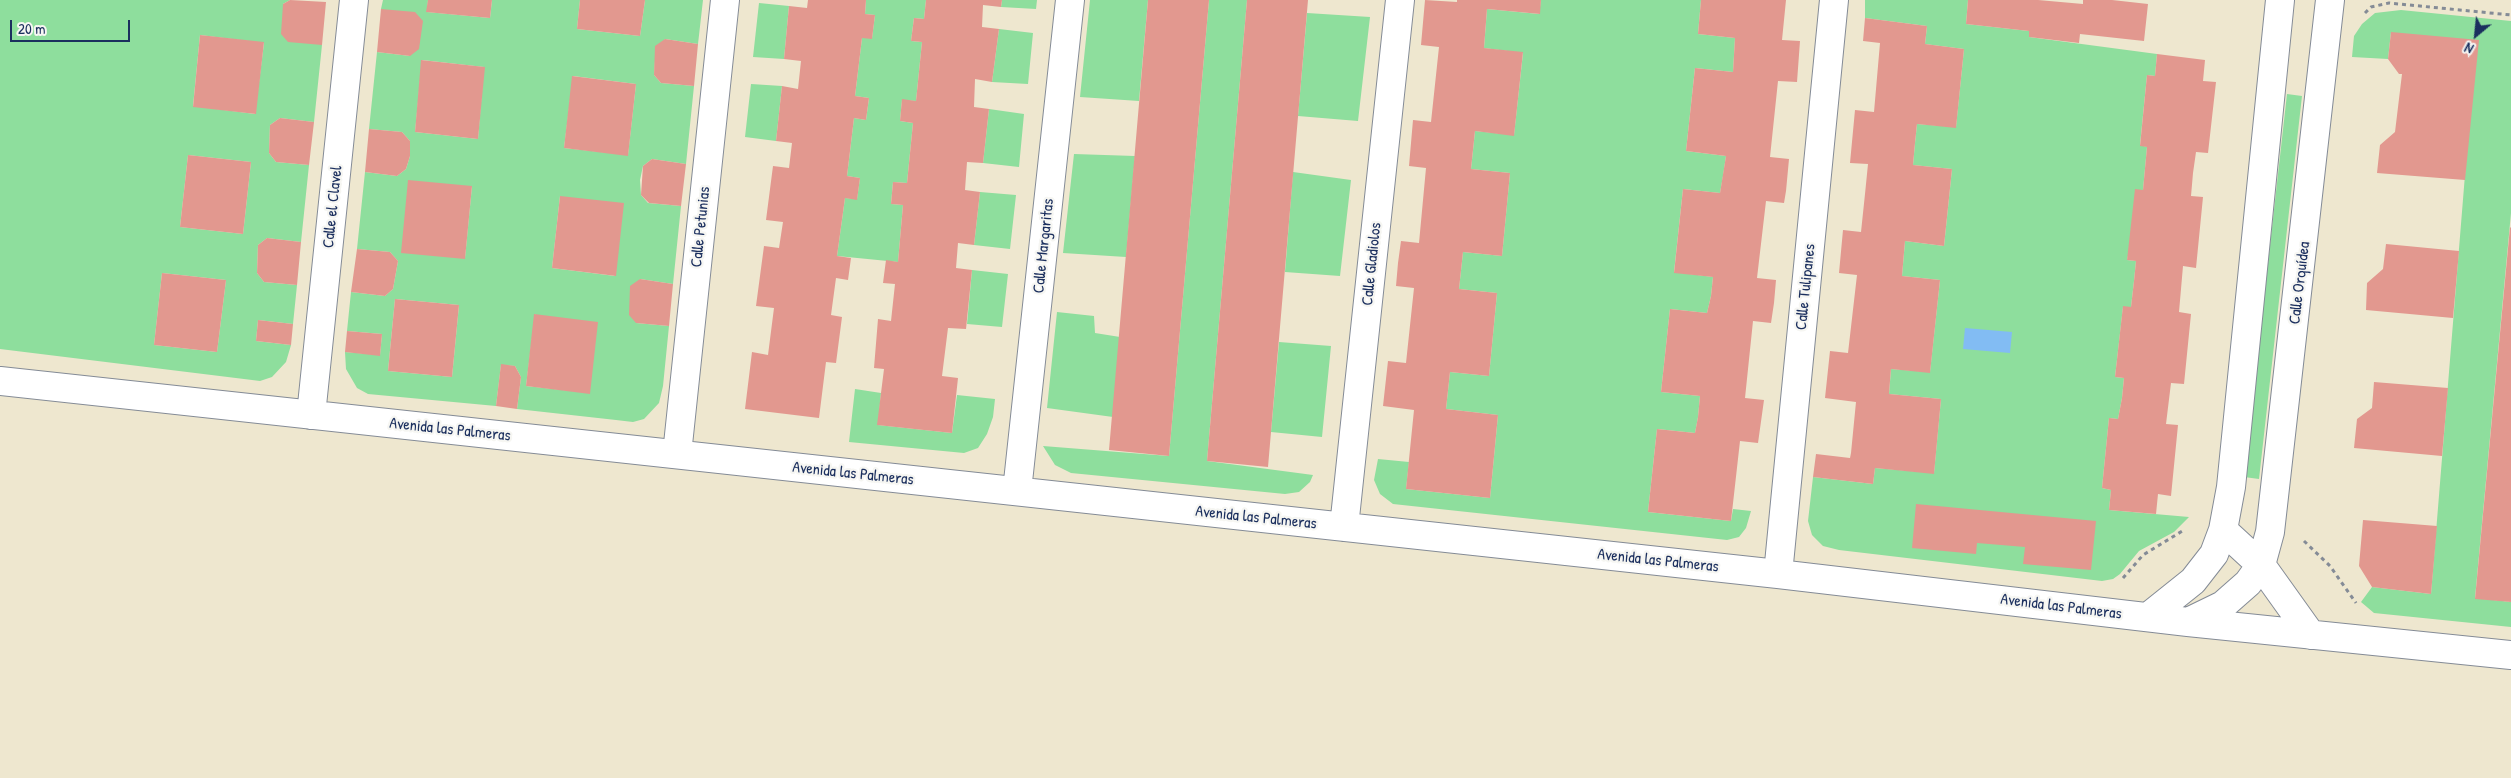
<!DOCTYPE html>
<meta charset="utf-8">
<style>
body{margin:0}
#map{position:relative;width:2511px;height:778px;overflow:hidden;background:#eee7cf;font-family:"Patrick Hand",sans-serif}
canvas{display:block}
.north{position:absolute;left:2451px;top:10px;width:50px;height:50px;-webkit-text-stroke:4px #f6f6f2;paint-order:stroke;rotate:208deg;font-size:14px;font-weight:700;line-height:20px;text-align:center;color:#1b2f5e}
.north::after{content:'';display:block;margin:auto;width:18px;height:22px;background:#1b2f5e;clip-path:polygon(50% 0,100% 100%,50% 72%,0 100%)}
.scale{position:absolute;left:10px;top:20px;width:120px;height:22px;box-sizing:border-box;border:2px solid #1b2f5e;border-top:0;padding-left:6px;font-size:15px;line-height:18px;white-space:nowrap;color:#1b2f5e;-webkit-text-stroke:4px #f6f6f2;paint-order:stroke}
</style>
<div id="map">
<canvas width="2511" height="778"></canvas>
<div class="north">N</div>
<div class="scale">20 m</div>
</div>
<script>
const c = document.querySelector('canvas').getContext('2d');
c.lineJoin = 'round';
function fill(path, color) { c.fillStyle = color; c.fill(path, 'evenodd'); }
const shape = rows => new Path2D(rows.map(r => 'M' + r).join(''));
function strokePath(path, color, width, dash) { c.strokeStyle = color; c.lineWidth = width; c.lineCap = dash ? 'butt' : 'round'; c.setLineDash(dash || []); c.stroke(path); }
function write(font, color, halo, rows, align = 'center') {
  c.font = font + ' "Patrick Hand",sans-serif'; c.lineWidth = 4.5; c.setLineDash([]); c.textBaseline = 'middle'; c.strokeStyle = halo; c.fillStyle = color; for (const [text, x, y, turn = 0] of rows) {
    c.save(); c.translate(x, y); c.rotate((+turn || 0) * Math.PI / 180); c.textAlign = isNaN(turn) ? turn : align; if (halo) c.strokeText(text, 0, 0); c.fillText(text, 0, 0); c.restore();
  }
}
fill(shape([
 [0,0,290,0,283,4,322,45,314,122,280,118,270,125,269,153,276,162,309,165,301,242,267,238,258,245,257,273,264,282,297,285,293,324,258,320,256,341,291,345,286,362,272,377,260,381,244,379,0,349],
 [200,35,264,43,255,114,193,106],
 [188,155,251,162,243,234,180,227],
 [162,273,226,280,217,352,154,345],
 [383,0,428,0,427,12,490,18,492,0,580,0,577,29,640,36,645,0,703,0,698,44,665,39,655,61,654,75,661,83,694,86,686,164,652,159,643,166,640,180,641,195,648,203,681,206,673,284,640,279,636,323,669,326,663,386,659,403,644,419,633,422,616,420,517,409,521,377,515,366,501,365,496,406,368,394,357,388,346,369,345,352,380,355,382,334,347,331,351,292,385,296,393,289,398,261,390,252,357,249,365,172,397,176,406,169,410,156,410,141,402,132,369,129,377,52,410,56,381,9],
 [422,60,484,67,478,139,415,132],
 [573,76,636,84,628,155,564,148],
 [472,186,465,258,402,252],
 [560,196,615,276,552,268],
 [395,299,459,305,452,377,388,371],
 [535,314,590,393,526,386],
 [866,0,926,0,924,19,914,18,911,41,922,42,916,101,902,100,900,121,913,123,907,183,893,182,891,204,903,205,898,262,837,256,845,198,857,199,860,178,847,176,854,118,866,120,869,98,855,96,862,38,872,38,875,15,865,14],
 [1002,0,1037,0,1036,9,1001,7],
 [1090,0,1148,0,1139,101,1080,97],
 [1209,0,1247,0,1207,461,1313,475,1310,482,1299,492,1285,494,1071,473,1055,465,1043,446,1169,456],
 [1541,0,1701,0,1698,34,1735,38,1733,72,1695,68,1686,151,1726,156,1723,176,1720,193,1683,189,1674,272,1713,277,1711,296,1707,313,1670,309,1661,392,1700,396,1698,417,1695,433,1657,429,1648,512,1731,521,1733,509,1751,511,1746,528,1739,537,1727,540,1393,504,1380,494,1374,480,1378,459,1409,462,1406,489,1490,498,1498,415,1446,409,1450,372,1489,376,1497,293,1459,289,1463,252,1502,256,1510,173,1471,169,1475,131,1514,135,1523,53,1484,48,1487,9,1539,14],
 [1865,0,1968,0,1966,24,2029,31,2029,37,2157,54,2155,76,2147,75,2140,145,2147,147,2143,190,2127,260,2136,261,2134,281,2131,307,2123,307,2115,377,2124,378,2122,398,2118,419,2109,418,2102,488,2111,490,2109,510,2189,517,2174,532,2139,551,2120,574,2113,579,2102,581,1839,550,1823,546,1812,535,1808,521,1813,477,1873,484,1875,468,1934,473,1941,399,1889,394,1891,369,1930,372,1940,280,1902,276,1905,241,1944,246,1952,169,1913,165,1915,143,1917,124,1956,127,1964,49,1925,44,1927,26,1865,18],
 [759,3,789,6,784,59,753,57],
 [2401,10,2511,21,2511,213,2475,598,2511,602,2511,627,2374,613,2361,602,2372,587,2431,594,2467,150,2391,32,2388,59,2352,57,2354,36,2362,24,2375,13],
 [1307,13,1370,17,1358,121,1298,116],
 [999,29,1033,33,1028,84,992,82],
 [751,84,782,86,776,141,745,137],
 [2287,94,2302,96,2259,479,2244,477],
 [989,109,1024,114,1019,167,983,163],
 [1074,154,1135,156,1126,257,1063,253],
 [1293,172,1351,180,1340,276,1285,272],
 [980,192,1016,195,1010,249,974,245],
 [972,270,1008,274,1002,327,967,324],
 [1057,312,1094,316,1095,333,1120,337,1113,417,1047,408],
 [1279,342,1331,346,1322,437,1271,432],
 [855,389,881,393,878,425,952,433,957,395,995,399,993,417,987,434,978,448,964,453,849,442]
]), '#8ede9d');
fill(shape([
 [1965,328,2012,332,2010,353,1963,349]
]), '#82bcf3');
fill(shape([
 [290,0,326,2,322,45,288,42,281,34,283,4],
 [428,0,492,0,490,18,426,12],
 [580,0,645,0,640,36,577,29],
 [808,0,866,0,865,14,875,15,872,39,862,38,855,96,869,98,866,120,854,118,847,176,860,178,857,200,845,198,837,256,851,258,848,280,836,278,831,315,842,317,836,363,826,362,819,418,745,409,752,352,768,355,774,308,756,306,764,246,779,248,783,222,766,220,773,166,789,168,792,143,776,141,782,86,798,89,801,61,784,59,789,6,807,8],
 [926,0,1002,0,1001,7,983,5,982,27,999,29,992,82,975,79,974,107,989,109,983,163,967,162,965,190,980,192,974,245,958,243,956,268,972,270,966,329,948,328,942,376,958,378,952,433,877,425,884,369,874,368,878,319,891,321,895,284,883,283,886,260,898,262,903,205,891,204,893,182,907,183,913,123,900,121,902,99,916,101,922,42,911,41,914,18,924,19],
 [1148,0,1209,0,1169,456,1109,450],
 [1247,0,1308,0,1268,467,1207,461],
 [1425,0,1457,2,1457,0,1541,0,1540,14,1487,9,1484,48,1523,52,1514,136,1475,131,1471,169,1510,173,1502,256,1463,252,1459,289,1497,293,1489,376,1450,372,1446,409,1498,415,1490,498,1406,489,1414,410,1383,406,1388,361,1406,363,1414,288,1396,286,1398,263,1401,241,1419,243,1426,168,1409,166,1413,120,1431,122,1439,47,1421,45],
 [1701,0,1786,0,1782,40,1800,41,1797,82,1778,81,1770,157,1789,159,1786,191,1784,203,1766,201,1757,278,1776,280,1774,303,1771,323,1753,321,1745,398,1764,400,1758,443,1740,441,1731,521,1648,512,1657,429,1695,433,1698,417,1700,396,1661,392,1670,309,1707,313,1711,296,1713,277,1674,273,1683,189,1720,193,1726,156,1686,151,1695,68,1733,72,1735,38,1698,34],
 [1968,0,2038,0,2083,4,2083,0,2112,0,2148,4,2144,41,2080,34,2079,43,2029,37,2029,31,1966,24],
 [381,9,415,12,423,21,419,49,410,56,377,52],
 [1865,18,1927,26,1925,44,1964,49,1956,128,1917,124,1915,143,1913,165,1952,169,1944,246,1905,241,1902,276,1940,280,1930,373,1891,369,1890,381,1889,394,1941,399,1934,474,1875,468,1873,484,1813,477,1816,454,1850,458,1851,453,1856,402,1825,398,1830,351,1848,353,1857,275,1839,273,1843,230,1861,232,1865,194,1868,164,1850,163,1855,110,1874,112,1880,43,1863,41],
 [2391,32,2479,40,2465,180,2377,173,2380,145,2395,132,2402,74,2399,74,2388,59],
 [200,35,264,42,256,114,193,107],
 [665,39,698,44,694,86,661,83,654,75,655,46],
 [2157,54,2205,60,2203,81,2216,82,2208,153,2196,152,2193,173,2191,196,2203,197,2196,268,2183,266,2179,312,2191,314,2184,384,2171,383,2166,424,2178,425,2171,496,2158,494,2156,514,2109,510,2111,490,2102,488,2109,418,2118,419,2122,398,2124,378,2115,377,2123,306,2131,307,2134,281,2136,261,2127,260,2135,189,2143,190,2147,147,2140,146,2147,75,2155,76],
 [421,60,485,67,478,139,415,132],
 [572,76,636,84,628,156,564,148],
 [280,118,314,122,309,165,276,162,269,153,270,125],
 [369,129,402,132,410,141,410,156,406,169,397,176,365,172],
 [188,155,251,162,243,234,180,227],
 [652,159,686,164,681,206,649,203,641,195,643,166],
 [408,180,472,186,465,259,401,253],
 [560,196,624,203,616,276,552,268],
 [2510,227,2511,228,2511,602,2475,599],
 [267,238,301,242,297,285,264,282,257,273,258,245],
 [2386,244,2459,251,2453,318,2366,310,2367,283,2383,269],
 [357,249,390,252,398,261,393,289,385,296,351,292],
 [162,273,226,280,217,352,154,345],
 [640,279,673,284,669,326,636,323,629,315,630,286],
 [395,299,459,305,452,377,388,371],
 [534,314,598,322,590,394,526,386],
 [258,320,293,324,291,345,256,341],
 [347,331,382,334,380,356,345,352],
 [501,364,515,366,521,377,517,409,496,406],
 [2374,382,2448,388,2442,456,2354,448,2357,419,2372,408],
 [1916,504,2096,521,2091,570,2023,564,2025,547,1977,543,1976,554,1912,548],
 [2363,520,2437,526,2431,594,2372,587,2359,566]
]), '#e2988f');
const minor = shape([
 [0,381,1778,574,2188,622,2511,655],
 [311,415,354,0],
 [677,454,725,0],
 [1017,491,1070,0],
 [1344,527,1400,0],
 [2223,530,2261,565,2311,635],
 [1778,574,1834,0],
 [2148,617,2193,581,2214,554,2223,530,2231,487,2280,0],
 [2188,622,2223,605,2248,583,2261,565,2270,532,2330,0]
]);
strokePath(minor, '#848b96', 30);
strokePath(shape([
 [2365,13,2371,7,2389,3,2511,15],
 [2304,541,2330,566,2356,603],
 [2123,578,2143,555,2184,530]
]), '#848b96', 3, [4, 4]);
strokePath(minor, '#fff', 28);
write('16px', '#1b2f5e', '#f6f6f2', [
 ["Calle el Clavel",333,207,-84],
 ["Calle Petunias",701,227,-84],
 ["Calle Margaritas",1044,246,-84],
 ["Calle Gladiolos",1372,264,-84],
 ["Calle Orquídea",2300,283,-83],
 ["Calle Tulipanes",1806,287,-84],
 ["Avenida las Palmeras",450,430,6],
 ["Avenida las Palmeras",853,474,6],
 ["Avenida las Palmeras",1256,518,6],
 ["Avenida las Palmeras",1658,561,6],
 ["Avenida las Palmeras",2061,607,7]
]);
</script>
